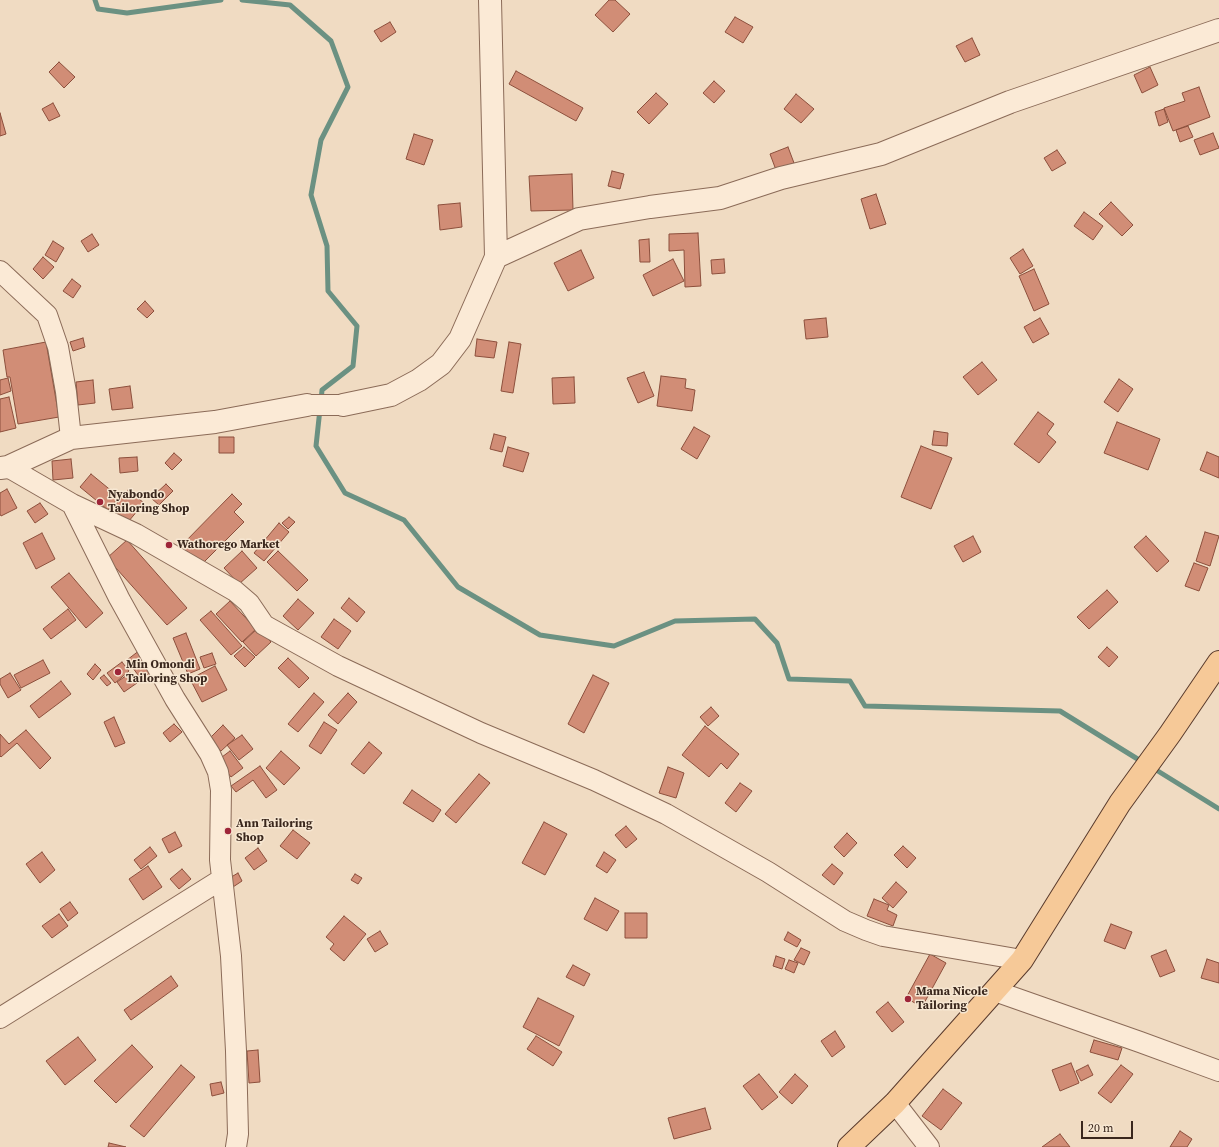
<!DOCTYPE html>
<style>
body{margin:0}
#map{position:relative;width:1219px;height:1147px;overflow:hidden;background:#f0dbc2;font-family:"Source Serif 4",serif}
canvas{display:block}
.scale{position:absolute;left:1081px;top:1121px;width:52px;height:18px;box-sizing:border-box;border:2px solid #3a271d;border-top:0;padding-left:5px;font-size:12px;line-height:14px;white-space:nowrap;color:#3a271d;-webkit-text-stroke:3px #f7e7d2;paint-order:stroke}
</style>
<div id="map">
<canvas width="1219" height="1147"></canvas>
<div class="scale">20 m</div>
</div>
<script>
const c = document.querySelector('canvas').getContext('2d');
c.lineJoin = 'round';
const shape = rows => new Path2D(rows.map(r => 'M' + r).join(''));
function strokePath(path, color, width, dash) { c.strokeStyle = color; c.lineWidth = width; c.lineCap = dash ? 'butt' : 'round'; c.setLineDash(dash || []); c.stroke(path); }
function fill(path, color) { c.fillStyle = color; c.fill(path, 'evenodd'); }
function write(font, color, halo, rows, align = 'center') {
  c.font = font + ' "Source Serif 4",serif'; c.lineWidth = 3; c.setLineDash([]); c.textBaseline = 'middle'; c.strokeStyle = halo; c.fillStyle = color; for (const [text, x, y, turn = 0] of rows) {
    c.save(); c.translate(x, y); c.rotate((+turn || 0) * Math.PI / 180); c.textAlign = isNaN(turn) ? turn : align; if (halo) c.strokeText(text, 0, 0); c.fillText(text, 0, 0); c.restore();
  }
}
strokePath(shape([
 [95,0,98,9,127,13,221,0],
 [242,0,290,5,331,41,348,87,321,140,311,195,327,246,328,291,357,326,353,366,322,390,321,401],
 [320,409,316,446,345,493,404,520,458,587,540,635,614,646,675,621,755,619,777,643,789,679,850,681,865,706,1060,711,1144,763],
 [1153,768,1219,809]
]), '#6b9182', 5);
const building = shape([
 [609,0,615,0,630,14,613,32,595,15,609,0],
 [735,17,753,27,743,43,725,32,735,17],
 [390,22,396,32,381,42,374,31,390,22],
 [972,38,980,55,965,62,956,46,972,38],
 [59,62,75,77,64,88,49,72,59,62],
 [1150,67,1158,85,1142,93,1134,75,1150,67],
 [516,71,583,108,576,121,509,84,516,71],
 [714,81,725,91,714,103,703,93,714,81],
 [1199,87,1210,117,1173,131,1164,108,1185,101,1182,93,1199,87],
 [656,93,668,104,649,124,637,112,656,93],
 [796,94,814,109,801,123,784,109,796,94],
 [53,103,60,116,49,121,42,109,53,103],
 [1164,109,1168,122,1159,126,1155,112,1164,109],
 [0,113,6,134,0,136,0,113],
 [1188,126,1193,137,1180,142,1176,130,1188,126],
 [1213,133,1219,148,1200,155,1194,140,1213,133],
 [414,134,433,140,424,165,406,159,414,134],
 [788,147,794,163,776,170,770,154,788,147],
 [1057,150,1066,163,1052,171,1044,158,1057,150],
 [612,171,624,174,620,189,608,186,612,171],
 [572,174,573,210,531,211,529,176,572,174],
 [876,194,886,224,870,229,861,199,876,194],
 [1111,202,1133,225,1122,236,1099,214,1111,202],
 [460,203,462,227,440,230,438,205,460,203],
 [1084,212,1103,226,1093,240,1074,226,1084,212],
 [698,233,701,286,685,287,684,250,669,251,669,234,698,233],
 [92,234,99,245,88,252,81,241,92,234],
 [649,239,650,262,640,262,639,240,649,239],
 [53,241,64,248,56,262,45,255,53,241],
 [1023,249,1033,266,1020,274,1010,258,1023,249],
 [581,250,594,278,568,291,554,263,581,250],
 [43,257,54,267,43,279,33,269,43,257],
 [673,259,684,281,653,296,643,275,673,259],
 [724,259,725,273,712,274,711,260,724,259],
 [1034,269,1049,304,1034,311,1019,276,1034,269],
 [72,279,81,286,73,298,63,291,72,279],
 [145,301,154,311,147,318,137,309,145,301],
 [826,318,828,337,806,339,804,320,826,318],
 [1040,318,1049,334,1033,343,1024,327,1040,318],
 [83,338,85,347,73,351,70,342,83,338],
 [477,339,497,342,494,358,475,356,477,339],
 [46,342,59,417,18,424,10,377,7,377,3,350,46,342],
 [509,342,521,344,513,393,501,391,509,342],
 [982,362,997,380,978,395,963,377,982,362],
 [644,372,654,396,638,403,627,378,644,372],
 [661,376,686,379,685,388,695,390,692,411,657,406,661,376],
 [574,377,575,403,553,404,552,378,574,377],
 [8,378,11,391,0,395,0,380,8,378],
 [1119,379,1133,389,1118,412,1104,402,1119,379],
 [93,380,95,403,78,405,76,382,93,380],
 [130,386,133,408,112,410,109,389,130,386],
 [9,397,16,428,0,432,0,399,9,397],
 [1038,412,1054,424,1047,434,1056,442,1039,463,1014,444,1038,412],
 [1117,422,1160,439,1148,470,1104,453,1117,422],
 [694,427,710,436,697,459,681,449,694,427],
 [934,431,948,433,947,446,932,445,934,431],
 [494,434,506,437,502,452,490,449,494,434],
 [219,437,234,437,234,453,219,453,219,437],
 [921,446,952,458,931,509,901,497,921,446],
 [508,447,529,453,523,472,503,466,508,447],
 [1207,452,1219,457,1219,478,1200,470,1207,452],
 [174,453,182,460,172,470,165,463,174,453],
 [137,457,138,471,120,473,119,458,137,457],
 [71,459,73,478,53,480,52,461,71,459],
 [91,474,119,497,108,510,80,487,91,474],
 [166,484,173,491,159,505,151,498,166,484],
 [7,489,17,508,1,516,0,514,0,493,7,489],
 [128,490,144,503,128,522,112,509,128,490],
 [232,494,242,504,234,512,244,522,200,566,181,546,232,494],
 [40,503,48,514,35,523,27,511,40,503],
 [289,517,295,522,288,529,282,523,289,517],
 [279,523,289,532,264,561,254,553,279,523],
 [1205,532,1219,536,1210,566,1196,561,1205,532],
 [42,533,55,559,36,569,23,543,42,533],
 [973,536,981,552,963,562,954,546,973,536],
 [1146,536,1169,561,1157,572,1134,547,1146,536],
 [127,540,187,608,167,625,107,558,127,540],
 [242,551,257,568,239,584,224,568,242,551],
 [278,551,308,580,297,591,267,562,278,551],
 [1194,563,1208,568,1199,591,1185,586,1194,563],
 [69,573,103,613,86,628,51,587,69,573],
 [1107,590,1118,602,1089,629,1077,617,1107,590],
 [349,598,365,612,357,622,341,608,349,598],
 [298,599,314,613,298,630,283,616,298,599],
 [230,601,256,629,242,642,216,614,230,601],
 [68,609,76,620,51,639,43,629,68,609],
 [211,611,242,646,231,655,200,620,211,611],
 [334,619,351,631,338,649,321,637,334,619],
 [258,628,271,642,256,656,243,642,258,628],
 [186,633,200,669,188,674,173,638,186,633],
 [244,647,255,657,245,667,234,656,244,647],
 [1107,647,1118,657,1109,667,1098,657,1107,647],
 [140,650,154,670,141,679,127,660,140,650],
 [212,653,216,664,204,668,200,657,212,653],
 [288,658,309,678,299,688,278,668,288,658],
 [43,660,50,673,21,688,14,675,43,660],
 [122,662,129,671,115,683,107,673,122,662],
 [95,664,101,670,93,680,87,674,95,664],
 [215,666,227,690,202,702,190,679,215,666],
 [10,673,21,690,8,698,0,684,0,679,10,673],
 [130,673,137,683,124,692,117,682,130,673],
 [104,675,111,683,107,686,100,678,104,675],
 [593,675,609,683,584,733,568,724,593,675],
 [61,681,71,694,39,718,30,706,61,681],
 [314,693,324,702,298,732,288,724,314,693],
 [348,693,357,702,338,724,328,715,348,693],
 [711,707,719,716,708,726,700,717,711,707],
 [114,717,125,743,115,747,104,722,114,717],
 [324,722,337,730,321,754,309,746,324,722],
 [174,724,182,732,170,742,163,733,174,724],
 [223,725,235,738,221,751,209,739,223,725],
 [705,726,739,754,727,769,721,763,709,777,682,755,705,726],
 [26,730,51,758,40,769,17,743,1,757,0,756,0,734,9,744,26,730],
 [242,735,253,749,239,760,227,745,242,735],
 [369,742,382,753,364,774,351,764,369,742],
 [230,751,243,768,231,777,218,760,230,751],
 [281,751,300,768,284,785,266,768,281,751],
 [260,766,277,790,266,798,253,780,236,792,231,786,260,766],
 [668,767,684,773,676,798,659,793,668,767],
 [479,774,490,783,456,823,445,814,479,774],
 [740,783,752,791,736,812,725,803,740,783],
 [412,790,441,810,433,822,403,803,412,790],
 [544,822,567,834,545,875,522,863,544,822],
 [626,826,637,839,626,848,615,835,626,826],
 [293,830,310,843,297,859,280,846,293,830],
 [175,832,182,846,169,853,162,839,175,832],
 [847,833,857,843,844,857,834,847,847,833],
 [903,846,916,858,907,868,894,855,903,846],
 [150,847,157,856,141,869,134,860,150,847],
 [258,848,267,861,254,870,245,858,258,848],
 [42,852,55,870,40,883,26,864,42,852],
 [604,852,616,860,607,873,596,866,604,852],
 [832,864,843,873,834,885,822,875,832,864],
 [148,866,162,887,143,900,129,879,148,866],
 [182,869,191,879,179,889,170,879,182,869],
 [238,873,242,881,233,887,228,879,238,873],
 [355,874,362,878,358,884,351,880,355,874],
 [896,882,907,892,893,908,882,898,896,882],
 [595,898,619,911,607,931,584,919,595,898],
 [874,899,889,905,887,910,897,915,893,926,867,916,874,899],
 [70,902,78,913,68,921,60,909,70,902],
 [625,913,647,913,647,938,625,938,625,913],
 [59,914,68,926,52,938,42,926,59,914],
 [344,916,366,934,344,961,330,949,334,944,326,937,344,916],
 [1111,924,1132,932,1125,949,1104,941,1111,924],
 [380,931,388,944,375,952,367,939,380,931],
 [788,932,801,940,797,947,784,940,788,932],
 [801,948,810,952,804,965,794,960,801,948],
 [1166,950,1175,971,1160,977,1151,956,1166,950],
 [930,954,946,963,922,1007,906,998,930,954],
 [776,956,785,959,782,969,773,966,776,956],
 [1207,959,1219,963,1219,983,1201,978,1207,959],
 [789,960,798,963,794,973,785,969,789,960],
 [573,965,590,974,584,986,566,977,573,965],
 [171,976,178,986,131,1020,124,1010,171,976],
 [538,998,574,1016,559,1046,523,1027,538,998],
 [888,1002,904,1022,892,1032,876,1012,888,1002],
 [835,1031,845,1047,832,1057,821,1041,835,1031],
 [536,1036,562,1052,553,1066,527,1049,536,1036],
 [78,1037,96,1060,65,1085,46,1061,78,1037],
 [1094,1040,1122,1048,1118,1060,1090,1052,1094,1040],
 [132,1045,153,1067,116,1103,94,1081,132,1045],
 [258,1050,260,1082,249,1083,247,1051,258,1050],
 [1071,1063,1079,1083,1060,1091,1052,1070,1071,1063],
 [181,1065,195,1077,144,1137,130,1126,181,1065],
 [1088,1065,1093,1075,1081,1081,1076,1071,1088,1065],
 [1121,1065,1133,1074,1111,1103,1098,1093,1121,1065],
 [759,1074,778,1097,762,1110,743,1086,759,1074],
 [795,1074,808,1086,792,1104,779,1092,795,1074],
 [221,1082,224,1093,212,1096,210,1084,221,1082],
 [943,1089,962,1103,941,1130,922,1116,943,1089],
 [705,1108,711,1129,674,1139,668,1118,705,1108],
 [1180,1131,1192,1139,1187,1147,1170,1147,1180,1131],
 [1060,1134,1070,1147,1042,1147,1060,1134],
 [109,1143,126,1147,108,1147,109,1143]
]);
fill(building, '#d18d76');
strokePath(building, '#8c4f3c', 1);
const minor = shape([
 [0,271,47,315,58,347,66,392,71,438],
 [307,405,343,405],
 [8,467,72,504,136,534,235,591,249,603,264,625,338,666,481,733,594,780,666,814,768,872,845,921,866,930,883,936,1022,960],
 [72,504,119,598,175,699,210,754,218,772,221,790,220,860,231,956,236,1051,238,1134,236,1147],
 [995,991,1140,1042,1219,1071],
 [0,1018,222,879],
 [895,1103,929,1147]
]);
const tertiary = shape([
 [490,0,496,257],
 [343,405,391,395,419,380,441,364,460,339,496,257,579,219,650,207,720,198,781,178,881,154,1010,102,1219,30],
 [0,468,8,467,71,438,215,422,307,405]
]);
const primary = shape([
 [849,1147,895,1103,1022,960,1120,803,1170,734,1219,662]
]);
strokePath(minor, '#8b6b58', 22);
strokePath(tertiary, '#8b6b58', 24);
strokePath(primary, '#593a2c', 24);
strokePath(minor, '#fbead6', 20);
strokePath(tertiary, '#fbead6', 22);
strokePath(primary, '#f6c998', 22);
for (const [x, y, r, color] of [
 [100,502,4,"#9e2539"],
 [169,545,4,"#9e2539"],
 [118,672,4,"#9e2539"],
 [228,831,4,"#9e2539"],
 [908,999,4,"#9e2539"]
]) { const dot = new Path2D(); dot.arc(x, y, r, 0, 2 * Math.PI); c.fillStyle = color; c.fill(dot); strokePath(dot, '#f7e7d2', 1.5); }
write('bold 12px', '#3a271d', '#f7e7d2', [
 ["Nyabondo",108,495],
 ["Tailoring Shop",108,509],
 ["Wathorego Market",177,545],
 ["Min Omondi",126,665],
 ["Tailoring Shop",126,679],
 ["Ann Tailoring",236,824],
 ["Shop",236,838],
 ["Mama Nicole",916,992],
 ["Tailoring",916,1006]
], 'left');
</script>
